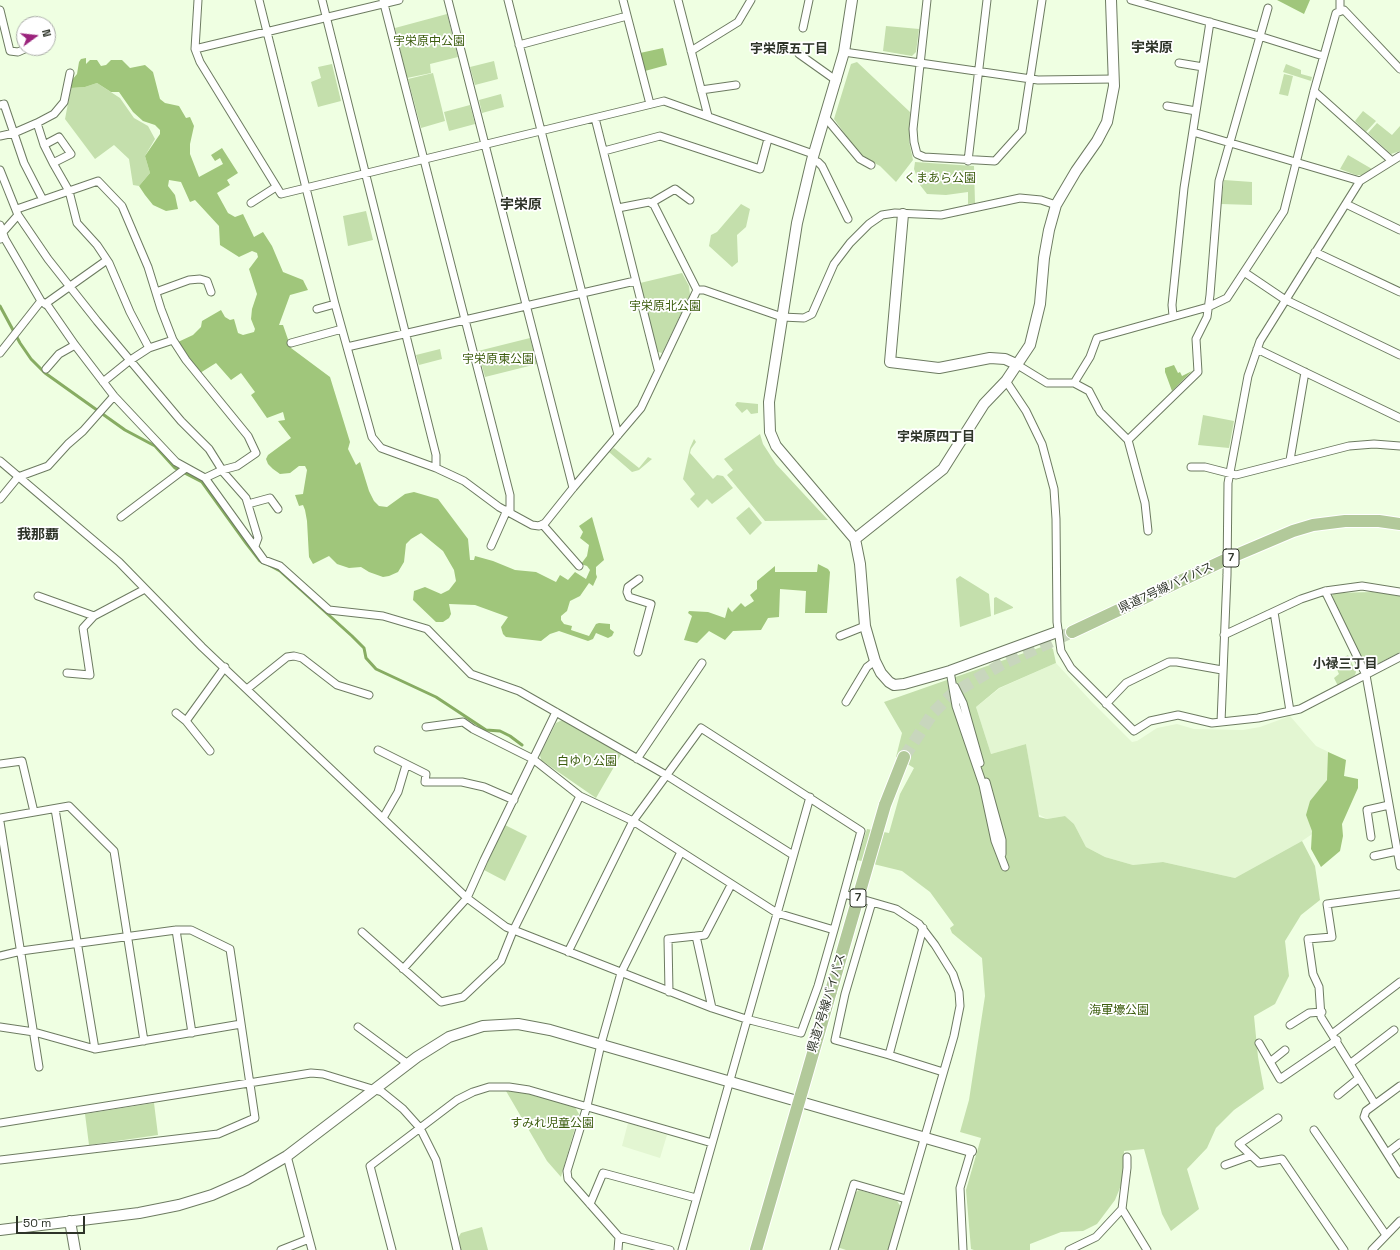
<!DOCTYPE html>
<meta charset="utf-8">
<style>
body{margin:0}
#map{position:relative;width:1400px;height:1250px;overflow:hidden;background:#efffe2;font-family:"Space Grotesk",sans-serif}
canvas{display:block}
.north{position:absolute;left:16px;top:16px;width:40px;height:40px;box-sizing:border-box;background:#fff;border:1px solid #abaea9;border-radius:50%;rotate:75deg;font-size:11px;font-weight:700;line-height:16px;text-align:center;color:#2e3429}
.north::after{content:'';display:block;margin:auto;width:14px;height:18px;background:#9b237c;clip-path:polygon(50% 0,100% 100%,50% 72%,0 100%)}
.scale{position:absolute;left:16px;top:1216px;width:69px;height:18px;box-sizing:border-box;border:2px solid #2e3429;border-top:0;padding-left:5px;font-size:12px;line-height:14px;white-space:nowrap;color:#2e3429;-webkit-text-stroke:3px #fff;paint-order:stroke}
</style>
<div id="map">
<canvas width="1400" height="1250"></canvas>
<div class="north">N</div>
<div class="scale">50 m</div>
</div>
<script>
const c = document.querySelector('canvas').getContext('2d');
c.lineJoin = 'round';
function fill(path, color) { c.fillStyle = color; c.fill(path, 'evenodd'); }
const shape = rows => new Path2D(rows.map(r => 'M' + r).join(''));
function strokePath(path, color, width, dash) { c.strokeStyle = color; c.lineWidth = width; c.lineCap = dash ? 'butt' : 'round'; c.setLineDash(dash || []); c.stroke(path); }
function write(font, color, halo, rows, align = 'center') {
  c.font = font + ' "Space Grotesk","Noto Sans JP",sans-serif'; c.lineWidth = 3.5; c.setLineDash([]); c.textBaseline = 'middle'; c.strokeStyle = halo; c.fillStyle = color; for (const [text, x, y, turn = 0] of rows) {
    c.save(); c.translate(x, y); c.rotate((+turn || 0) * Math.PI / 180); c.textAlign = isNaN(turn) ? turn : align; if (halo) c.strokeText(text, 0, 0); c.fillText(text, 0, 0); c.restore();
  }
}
fill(shape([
 [1056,663,1091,701,1132,742,1137,741,1157,728,1177,724,1194,729,1243,730,1260,727,1290,716,1316,746,1339,757,1315,832,1302,841,1235,878,1163,862,1133,865,1105,857,1086,847,1074,824,1065,816,1047,819,1038,814,1026,744,991,754,976,707,1000,688],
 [628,1123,667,1135,660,1158,622,1146]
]), '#e3f6d2');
fill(shape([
 [447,14,458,57,430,64,431,73,407,78,395,28],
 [886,26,919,29,916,52,912,56,883,51],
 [494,61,498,79,475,85,470,67],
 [857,62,910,112,909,141,913,160,896,182,880,166,861,156,834,119,851,64],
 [332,64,341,101,318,107,311,82,321,78,318,67],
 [1286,64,1301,70,1301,74,1312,77,1311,81,1283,72],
 [433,73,445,121,421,128,408,79],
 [1284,74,1293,76,1288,96,1279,94],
 [97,83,120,98,134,118,148,126,155,139,145,156,150,173,139,186,133,185,129,159,114,145,95,159,65,119,71,88,85,87],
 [501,94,504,107,482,113,479,100],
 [470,105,475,124,449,131,444,112],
 [1363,111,1376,121,1366,132,1355,121],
 [1377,123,1392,135,1400,126,1400,151,1391,154,1368,133],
 [1348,155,1372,169,1362,175,1356,175,1340,169],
 [915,162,974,166,975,203,968,204,968,192,946,195,927,194,920,185,914,169],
 [1224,180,1252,182,1252,205,1221,204],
 [741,204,750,209,746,227,737,235,738,262,732,267,709,246,711,235,717,232],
 [366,211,373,240,348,246,343,216],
 [682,273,689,286,690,295,662,353,658,352,640,283],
 [530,338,537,364,485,377,478,351],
 [440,349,442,359,419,365,416,355],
 [737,402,758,404,758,413,751,414,747,409,742,413,735,405],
 [1203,415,1234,421,1229,448,1198,445],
 [760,434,763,444,776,464,828,520,765,521,727,475,733,470,724,459],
 [694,439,696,442,691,449,690,453,713,479,717,475,723,476,733,488,712,504,707,499,698,508,690,499,695,494,683,479,690,448],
 [614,448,639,468,648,457,652,459,639,470,632,472,609,452],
 [749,507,762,523,750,535,736,518],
 [960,576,989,594,991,616,960,627,956,579],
 [1373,592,1400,596,1400,652,1369,668,1365,665,1332,596,1334,593],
 [996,597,1013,607,1013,608,994,615,994,598],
 [1047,645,1053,649,1056,663,999,688,976,707,991,754,1026,744,1039,817,1047,819,1065,816,1074,824,1086,847,1105,857,1133,865,1163,862,1235,878,1302,841,1315,866,1320,900,1301,915,1285,941,1289,976,1275,1004,1254,1016,1258,1057,1264,1089,1234,1110,1216,1128,1207,1148,1187,1169,1199,1209,1171,1231,1162,1214,1144,1149,1124,1151,1122,1183,1115,1200,1097,1224,1083,1231,1061,1232,1030,1244,1030,1250,974,1250,971,1249,966,1190,981,1138,960,1132,969,1100,985,996,982,958,952,933,950,928,954,925,930,892,902,871,857,860,867,829,889,833,900,794,914,768,896,757,902,733,884,702],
 [1348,655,1356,672,1355,675,1338,686,1334,678,1339,674,1334,663],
 [564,719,622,753,596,798,541,760,540,755,556,723],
 [505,825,527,836,505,881,484,870],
 [506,1091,525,1092,575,1107,579,1114,561,1177,547,1161],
 [154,1103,158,1135,89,1145,85,1114],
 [859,1190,897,1201,901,1207,889,1250,846,1250,837,1247,853,1194],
 [482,1227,488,1250,461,1250,458,1238,461,1233]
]), '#c4dfac');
fill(shape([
 [1277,0,1310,0,1304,14],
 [663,48,667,65,645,71,640,53],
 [86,58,86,64,90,60,97,60,101,66,106,65,111,60,122,60,130,68,145,65,153,72,160,99,165,103,179,106,186,118,190,117,194,126,190,144,190,154,199,177,223,164,220,158,215,161,211,155,222,148,238,173,227,180,230,185,217,193,228,213,235,217,243,214,254,237,263,232,272,246,283,272,303,280,308,290,290,295,279,325,283,325,291,348,330,377,350,442,348,449,356,465,360,462,369,491,374,501,379,506,387,507,405,494,414,492,438,499,468,539,470,560,474,560,475,556,493,561,515,570,536,572,556,582,560,575,568,580,575,572,586,579,590,570,587,566,581,564,587,556,589,545,580,538,583,532,579,526,592,517,604,560,596,567,596,574,597,577,593,586,589,583,580,596,570,601,567,611,561,616,561,620,564,624,572,626,571,630,589,636,596,624,599,623,610,624,610,629,614,632,612,636,608,638,596,633,593,639,588,641,559,631,550,634,541,641,506,637,503,634,501,627,508,617,475,605,449,604,451,614,449,618,443,622,436,622,413,600,414,591,425,587,441,594,449,590,456,581,454,570,443,551,421,533,411,539,406,544,404,562,398,572,389,576,383,577,369,572,361,567,349,568,337,564,329,556,313,564,309,557,307,521,305,510,303,505,299,506,295,495,303,494,307,470,305,466,299,466,290,473,280,474,273,469,268,464,266,459,268,455,291,438,278,421,285,420,283,412,267,418,251,395,255,392,241,373,231,380,216,363,200,373,183,352,178,342,193,335,201,327,202,321,221,310,225,317,230,320,234,319,238,333,243,335,254,332,255,329,251,319,252,309,257,294,249,269,258,257,257,253,252,251,239,257,220,245,219,226,195,200,190,202,181,182,169,180,168,186,175,195,178,209,166,211,153,205,145,195,139,186,150,173,145,156,160,134,160,130,155,125,143,121,133,112,119,92,111,92,97,83,85,87,71,88,72,80,77,74,79,62,81,59],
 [1174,365,1178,373,1180,372,1182,376,1192,371,1172,391,1165,372,1165,368],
 [818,564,828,569,830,572,827,613,805,613,806,591,780,589,779,617,768,618,761,630,733,631,725,640,709,631,697,643,684,640,692,616,688,613,689,611,708,612,725,618,728,607,732,612,741,603,745,607,754,601,750,595,757,589,757,581,775,566,775,572,817,572],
 [1328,752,1346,760,1344,776,1358,779,1358,788,1342,824,1343,836,1340,851,1321,867,1311,849,1312,831,1306,815,1310,801,1327,780]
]), '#a0c67b');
strokePath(shape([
 [0,306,20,343,31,359,45,373,125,430,155,446,175,468,202,482,246,543,260,561,264,563],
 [269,565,280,571,352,636,364,648,366,658,376,669,436,697,486,730,500,731,510,736,522,745]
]), '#87ac62', 3);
strokePath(shape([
 [904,757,933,713,952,694,1002,664,1072,632]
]), '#c8d6bd', 12, [12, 6]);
const street = shape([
 [198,0,195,49,200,62,281,194,664,101,813,154],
 [259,0,335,304,372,437,381,448,436,468,464,481,499,507,532,525,539,526,545,523,573,488,641,408,697,290,654,205,649,202,618,208],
 [322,0,436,455,436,468],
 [383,0,510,495,510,512],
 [448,0,573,488],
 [508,0,618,435],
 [623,0,650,104],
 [678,0,708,116],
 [927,0,913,129,914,142,917,154,924,157,995,161,1022,131,1042,0],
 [1131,0,1259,36,1323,56],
 [0,10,10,51,18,52,27,48],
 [1340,11,1340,0],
 [803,28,809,0],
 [48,39,50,38],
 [519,45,627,16],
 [195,49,399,0],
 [691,51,738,22,751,0],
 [844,52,1038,80,1114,79],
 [799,54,837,81],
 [1179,63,1203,67],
 [701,90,736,85],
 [1314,91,1392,161],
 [0,105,4,104,24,163,43,200],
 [1167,106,1196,111],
 [825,117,860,159,871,165],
 [595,118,658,369],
 [37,123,54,114,64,102,70,73],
 [1193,132,1360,181],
 [0,136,14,133,37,123,44,145],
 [604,151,660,136,760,169,768,139],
 [812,160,818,162,822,166,848,219],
 [968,161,987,0],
 [53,163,71,154,59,137,44,145,53,163,69,191,77,223,97,245,109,263,130,312,149,348],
 [0,170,18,215,3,232,0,239],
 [251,203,276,187],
 [651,203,675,189,690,200],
 [1346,204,1400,230],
 [17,209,98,181,122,206,148,267,161,309,173,340,149,348,129,361,103,382],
 [18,215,48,259,97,321,181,421,209,449,224,473,246,498,258,538,255,546],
 [0,225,5,239,41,301,48,306,75,345,114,396,176,462,205,478,264,560,280,566,329,610,383,616,427,629,471,674,519,691,666,775,793,855],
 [1315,252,1400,292],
 [1244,272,1284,299,1400,355],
 [697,290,704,290,782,317,804,318,812,314,834,264,850,243,869,224,882,215,895,213,941,215,1020,198,1041,200,1056,205],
 [156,292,189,280,200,279,207,281,211,292],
 [45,304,107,260],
 [317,309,335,304],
 [1173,316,1172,305,1184,188,1210,22],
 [173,340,186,360,248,436,256,453,237,466,222,470,205,478],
 [291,343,342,329],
 [347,347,635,281],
 [1257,349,1400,418],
 [0,353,41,301],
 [1016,364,1047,383,1074,383],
 [46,369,59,354,75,345],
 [1006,381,1026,411,1042,444,1054,489,1056,519,1057,622,1061,651,1071,668,1134,731,1150,721,1178,715,1212,723,1258,718,1300,709,1400,657],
 [1128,440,1198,372,1196,339,1207,317,1210,295,1219,181,1268,8],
 [1290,460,1305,372],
 [0,461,119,562,202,647,467,898,506,927,712,1008,746,1019,801,1033,818,986,834,930],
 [1191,467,1205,467,1236,475,1349,446,1374,444,1400,446],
 [0,499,18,477,48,466,68,444,83,431,114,396],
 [248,504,270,498,278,509],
 [121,517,186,468],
 [543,525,579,566],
 [1148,531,1145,503,1128,440,1100,412,1089,391,1074,383,1090,357,1097,338,1208,307,1227,298,1284,211,1314,91,1336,13,1344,10,1400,69],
 [491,546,507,510],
 [1325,591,1366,675,1400,866],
 [38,596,94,616,145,589],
 [1274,612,1290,711],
 [1224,635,1301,599,1325,591,1362,586,1400,592],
 [840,636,865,626],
 [638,652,651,604,629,597,627,592,628,587,639,579],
 [950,671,956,706,983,785,995,841,1005,867],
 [67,673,90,675,83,628,94,616],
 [955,687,963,703,980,763],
 [247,689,287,657,294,656,302,658,337,685,369,695],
 [846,702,867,667,875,661],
 [1106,704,1126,683,1169,662,1177,662,1222,670],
 [176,713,186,721,210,751],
 [186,721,225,667],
 [1221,722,1227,575,1228,483,1248,376,1260,341,1360,181,1400,156],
 [426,727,463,722,473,729,533,759,580,796,633,821,777,913,834,930,861,831,701,728,633,821,568,952],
 [378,750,426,774,425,782,462,782,484,787,514,800],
 [637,759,702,663],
 [0,764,22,761,34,812],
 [986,782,1002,840,1002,854],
 [55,809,95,1049],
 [0,818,69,806,114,851,144,1041],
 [383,818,398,792,406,765],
 [0,822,39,1067],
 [1371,837,1367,810,1389,805],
 [1374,856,1397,851],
 [844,894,896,909,919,924,935,945,953,974,959,992,960,1006,954,1036,892,1250],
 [872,902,845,994,835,1040,889,1055],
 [923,928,889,1055,943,1072],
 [176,930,192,1033],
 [362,932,441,1002,463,997,501,961,513,931,580,796],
 [0,956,21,951,176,930,191,930,230,949,255,1118,218,1134,0,1160],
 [403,969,467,898,484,860,556,712],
 [669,992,668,939,696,936],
 [712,1008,696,936,705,935,731,885],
 [1290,1025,1309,1013,1322,1012],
 [0,1027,34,1032,95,1049,241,1024],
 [358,1027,408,1064],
 [1332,1034,1400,982],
 [1259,1043,1280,1079,1337,1040],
 [1270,1062,1285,1050],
 [1351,1063,1394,1030],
 [1400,1086,1366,1111,1364,1117,1400,1174],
 [1338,1095,1359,1078],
 [1375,1104,1321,1017,1319,987,1313,974,1308,939,1332,937,1327,904,1400,894],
 [1278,1118,1239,1144,1259,1163,1282,1159,1344,1250],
 [0,1123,311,1073,323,1074,382,1092,403,1109,420,1128,436,1160,457,1250],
 [1314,1130,1386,1235],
 [1387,1153,1400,1143],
 [287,1156,312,1250],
 [1127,1157,1127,1168,1122,1209,1147,1250],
 [1225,1165,1250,1156],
 [590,1204,603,1173,696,1198],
 [281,1250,309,1239],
 [392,1250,370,1166,457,1100,473,1092,489,1087,509,1087,529,1090,712,1143],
 [618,1250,619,1237],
 [670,1250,619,1237,568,1179,567,1171,587,1106,601,1044,621,973,681,852],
 [682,1250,810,797],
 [834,1250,854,1184,906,1199],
 [963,1250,960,1188,971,1151],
 [1069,1250,1096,1237,1122,1209],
 [1372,1250,1400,1221]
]);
const secondary = shape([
 [852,0,844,52,812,160,797,223,769,402,770,432,776,446,855,539,860,564,865,626,875,661,881,673,889,682,894,685,904,684,950,671,1057,632],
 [903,214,890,362,939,368,990,358,1005,359,1016,364],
 [855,539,943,469,984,404,1006,381,1030,345,1040,304,1044,258,1049,230,1056,205,1076,171,1097,141,1107,122,1114,86,1111,0],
 [70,1221,75,1250],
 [0,1230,139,1213,179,1205,212,1195,246,1180,287,1156,417,1057,449,1037,483,1026,518,1024,550,1030,971,1151]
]);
const primary = shape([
 [1072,632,1227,559,1293,531,1313,525,1345,521,1379,521,1400,524],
 [885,805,904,757],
 [756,1250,831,991]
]);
strokePath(street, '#6d7b61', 9);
strokePath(secondary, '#6d7b61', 12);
strokePath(primary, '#fff', 14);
strokePath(street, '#fff', 7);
strokePath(secondary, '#fff', 10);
strokePath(primary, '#b2c99a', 12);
const primaryBridge = shape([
 [831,991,885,805]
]);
strokePath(primaryBridge, '#fff', 14, []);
strokePath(primaryBridge, '#b2c99a', 12);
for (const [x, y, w] of [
 [1231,558,16],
 [858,898,16]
]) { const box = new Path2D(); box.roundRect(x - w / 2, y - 9, w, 18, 3); c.fillStyle = '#fff'; c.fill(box); strokePath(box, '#2e3429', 1); }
write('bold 11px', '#2e3429', null, [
 ["7",1231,558],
 ["7",858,898]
]);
write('12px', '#3c5d0e', '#fff', [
 ["宇栄原中公園",429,42],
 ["くまあら公園",940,179],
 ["宇栄原北公園",665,307],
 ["宇栄原東公園",498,360],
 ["白ゆり公園",587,762],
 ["海軍壕公園",1119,1011],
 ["すみれ児童公園",552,1124]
]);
write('12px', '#2e3429', '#fff', [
 ["県道7号線バイパス",1166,588,-25],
 ["県道7号線バイパス",827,1003,-73]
]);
write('bold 13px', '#2e3429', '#fff', [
 ["宇栄原五丁目",789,49],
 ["宇栄原四丁目",936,437],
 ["小禄三丁目",1345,664]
]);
write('bold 14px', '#2e3429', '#fff', [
 ["宇栄原",1152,48],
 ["宇栄原",521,205],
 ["我那覇",38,535]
]);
</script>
